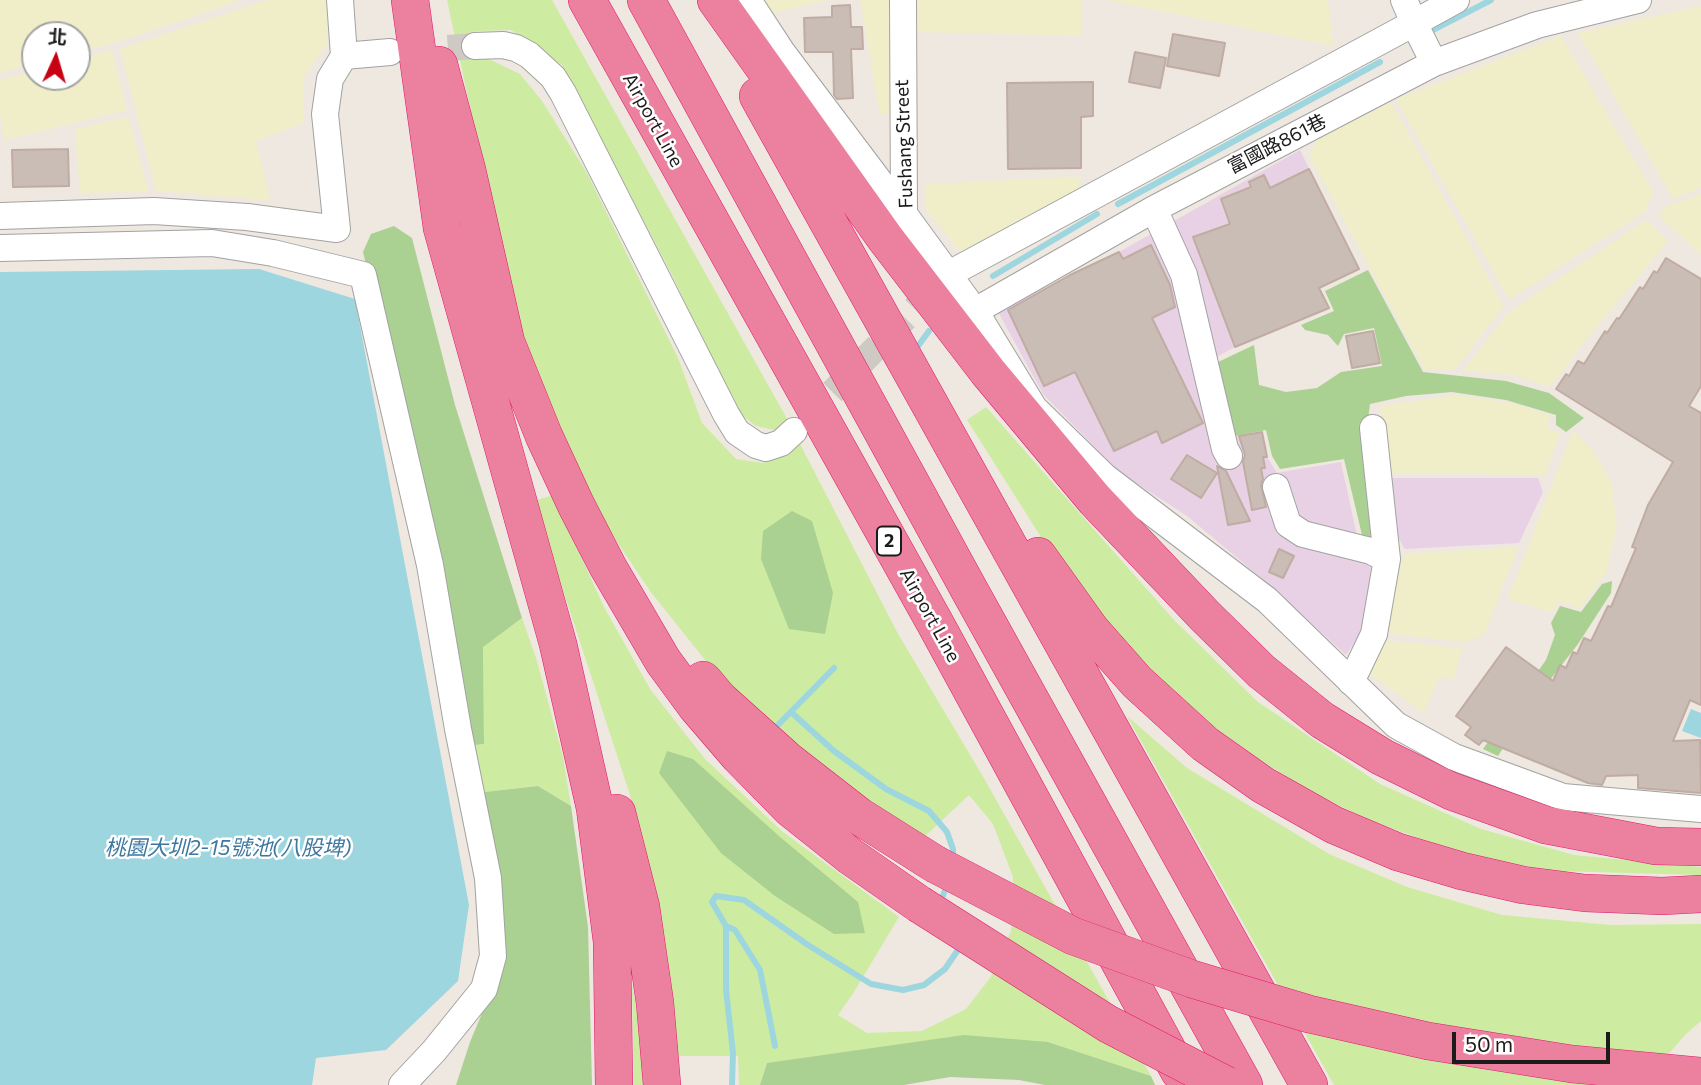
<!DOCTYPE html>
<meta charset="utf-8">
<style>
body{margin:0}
#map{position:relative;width:1701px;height:1085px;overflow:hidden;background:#eee8e0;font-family:Commissioner,"Noto Sans TC",sans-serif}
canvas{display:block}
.north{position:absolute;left:21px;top:21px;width:70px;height:70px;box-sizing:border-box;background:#fff;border:2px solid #a4a4a4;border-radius:50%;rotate:4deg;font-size:19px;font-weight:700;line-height:28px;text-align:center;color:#1b1b1b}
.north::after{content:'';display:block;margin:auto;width:24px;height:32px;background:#c70013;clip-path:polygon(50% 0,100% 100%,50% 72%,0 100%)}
.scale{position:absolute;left:1452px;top:1032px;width:158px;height:32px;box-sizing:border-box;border:4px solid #1b1b1b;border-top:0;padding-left:9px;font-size:21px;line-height:24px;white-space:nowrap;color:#1b1b1b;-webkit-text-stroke:5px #fff;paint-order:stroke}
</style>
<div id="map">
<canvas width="1701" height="1085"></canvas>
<div class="north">北</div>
<div class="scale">50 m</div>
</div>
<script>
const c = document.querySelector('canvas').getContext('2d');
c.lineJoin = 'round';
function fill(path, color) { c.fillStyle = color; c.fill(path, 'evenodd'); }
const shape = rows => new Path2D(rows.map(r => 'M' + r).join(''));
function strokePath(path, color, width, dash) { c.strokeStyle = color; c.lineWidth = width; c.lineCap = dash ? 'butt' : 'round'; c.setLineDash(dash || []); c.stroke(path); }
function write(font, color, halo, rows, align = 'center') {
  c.font = font + ' Commissioner,"Noto Sans TC",sans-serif'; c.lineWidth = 5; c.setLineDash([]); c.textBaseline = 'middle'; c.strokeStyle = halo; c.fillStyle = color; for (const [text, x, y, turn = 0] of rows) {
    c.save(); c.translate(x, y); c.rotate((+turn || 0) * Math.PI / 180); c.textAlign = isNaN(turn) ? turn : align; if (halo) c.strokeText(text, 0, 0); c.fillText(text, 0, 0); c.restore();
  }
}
fill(shape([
 [1300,150,1359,269,1319,288,1329,308,1235,347,1196,368,1216,440,1262,432,1267,457,1277,473,1341,462,1357,536,1377,566,1367,624,1346,655,1266,582,1187,516,1119,472,1043,394,997,310,1119,252],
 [1386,478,1538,478,1543,492,1519,543,1405,549,1394,531]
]), '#e8d1e5');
fill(shape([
 [0,0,236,0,237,2,117,42,77,53,77,35,35,35,35,64,0,73],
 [268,0,327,0,328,42,304,77,303,123,256,141,270,200,156,191,120,49],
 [765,0,829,0,773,13],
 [860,0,896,0,894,113,880,114],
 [915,0,1081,0,1082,36,915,32],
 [1107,0,1328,0,1333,46,1106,0],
 [1701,6,1701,188,1673,199,1578,33],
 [1561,36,1653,192,1646,211,1509,300,1396,99],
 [112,50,127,110,4,140,0,114,0,80,35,71,35,77,77,77,77,60],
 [1391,102,1504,306,1455,370,1425,370,1309,155,1318,138],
 [128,117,149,192,80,193,75,129],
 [1080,177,1080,191,960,252,926,209,926,184],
 [1701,194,1701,255,1660,217,1663,208],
 [1646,220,1668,241,1591,334,1550,387,1515,375,1463,371,1509,312],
 [1455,395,1510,403,1550,415,1546,427,1560,434,1545,475,1389,473,1380,406],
 [1573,430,1593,451,1612,483,1617,528,1606,573,1580,608,1559,601,1552,613,1508,599],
 [1518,547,1484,635,1464,642,1382,633,1395,573,1406,554],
 [1381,640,1463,648,1453,679,1439,677,1424,713,1370,674]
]), '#efeec9');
fill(shape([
 [447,0,552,0,790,424,779,431,756,426,735,410,674,279,562,65,511,30,478,31,468,33,474,52,520,74,542,101,587,173,678,358,702,423,736,459,763,463,785,454,797,438,897,632,985,780,1151,1076,1048,1042,767,1063,760,1085,739,1085,738,1056,673,1056,655,903,630,795,534,501,553,495,604,607,650,689,705,759,783,832,899,917,854,992,838,1015,867,1033,922,1031,966,1009,990,978,1011,931,1013,877,993,824,969,795,921,840,769,729,701,655,650,591,599,515,554,424,511,298],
 [986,407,1174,620,1258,702,1380,784,1481,829,1574,855,1701,867,1701,875,1556,871,1492,860,1429,842,1364,818,1308,790,1259,759,1207,722,1117,638,1070,583,967,420],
 [522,618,537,661,563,757,571,806,538,786,476,793,466,746,484,744,483,646],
 [1127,716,1187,768,1329,854,1407,887,1502,915,1611,925,1701,924,1701,1021,1686,1034,1641,1085,1334,1085],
 [632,984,647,1066,647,1085,634,1085]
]), '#cdeca1');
fill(shape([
 [394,226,412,238,455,405,522,618,483,647,484,744,466,746,381,327,363,252,371,234],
 [1368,270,1423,372,1506,381,1549,393,1584,418,1566,432,1556,425,1556,415,1506,400,1452,392,1406,396,1370,404,1367,427,1378,538,1362,535,1344,459,1280,469,1272,456,1266,430,1235,436,1216,363,1254,345,1259,385,1286,392,1317,388,1341,372,1382,366,1374,328,1344,334,1338,346,1328,335,1305,330,1301,325,1334,311,1325,291],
 [792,511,812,521,833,593,825,634,789,629,761,559,763,531],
 [1612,581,1611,593,1578,644,1532,703,1498,756,1483,749,1546,660,1555,635,1551,623,1560,606,1581,612,1602,584],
 [667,751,693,759,780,837,858,902,865,933,834,934,775,896,721,853,659,773],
 [538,786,571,806,588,927,592,1085,456,1085,470,1042,496,980,476,793],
 [964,1035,1048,1042,1151,1076,1155,1085,1045,1085,1019,1080,950,1077,904,1085,760,1085,767,1063]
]), '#aad092');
fill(shape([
 [259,269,355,299,469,905,458,981,386,1050,316,1058,312,1085,0,1085,0,272],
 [1691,709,1701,713,1701,738,1682,731]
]), '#9dd6df');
strokePath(shape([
 [1431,31,1491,0],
 [1118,204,1380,62],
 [993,276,1097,214],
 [918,346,929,331],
 [791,712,834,751,886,789,929,811,947,832,953,849,953,858],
 [773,730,834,668],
 [944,903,941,901,948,882],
 [726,926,712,902,716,896,744,900,808,945,871,984,903,990,924,985,945,969,962,944],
 [732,1085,733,1053,726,990,726,926,735,930,760,970,775,1046]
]), '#9dd6df', 6);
const building = shape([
 [850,5,851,27,862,27,863,49,851,49,853,98,837,99,834,95,833,52,805,52,804,18,832,17,832,6,850,5],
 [1173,34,1225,43,1219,76,1167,66,1173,34],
 [1135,52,1166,58,1160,88,1129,82,1135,52],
 [1093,82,1093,116,1081,117,1081,168,1008,169,1007,83,1093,82],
 [68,149,69,186,13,187,12,150,68,149],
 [1309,169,1359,269,1319,288,1329,308,1235,347,1193,237,1230,224,1221,199,1251,187,1249,182,1264,175,1270,188,1309,169],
 [1151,245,1170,285,1175,307,1152,318,1203,423,1162,443,1157,431,1114,451,1075,372,1044,386,1008,310,1070,275,1119,252,1123,259,1151,245],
 [1666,258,1701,279,1701,386,1689,406,1701,413,1701,705,1690,700,1673,741,1700,740,1701,793,1638,788,1638,775,1606,776,1602,785,1588,783,1483,740,1479,745,1465,735,1471,727,1456,716,1506,647,1553,681,1560,665,1566,668,1573,652,1577,654,1584,638,1591,641,1608,606,1611,607,1636,548,1632,547,1648,505,1673,462,1556,389,1566,374,1569,376,1578,361,1584,364,1605,331,1607,333,1617,318,1619,319,1640,287,1643,289,1654,271,1657,273,1666,258],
 [1373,331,1380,363,1352,368,1346,336,1373,331],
 [1262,432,1267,457,1263,457,1265,468,1261,468,1263,479,1261,484,1266,507,1252,510,1243,462,1245,455,1239,436,1262,432],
 [1187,455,1217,473,1201,498,1171,479,1187,455],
 [1217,466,1226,471,1250,521,1228,525,1217,466],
 [1279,549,1294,556,1283,578,1269,572,1279,549]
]);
fill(building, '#cabdb6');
strokePath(building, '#c0aca2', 2);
strokePath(shape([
 [409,51,475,46],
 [805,420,940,283]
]), '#cec9c2', 26, [26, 13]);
const minor = shape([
 [340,0,344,56],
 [748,0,782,52,904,214],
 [903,0,904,214,975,311,1154,209,1434,63,1537,25,1638,0],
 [1404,0,1414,23,1456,0],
 [475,46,503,45,516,48,529,55,553,77,563,93,726,414,737,432,756,445,766,448,781,443,794,431],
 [1154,209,1184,275,1225,449,1229,456],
 [0,216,154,211,247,217,337,229,325,114,330,79,344,56,390,52],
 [0,248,212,243,273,253,363,275,430,565,458,729,488,878,493,956,484,989,434,1051,402,1085],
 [949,274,1414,23,1434,63],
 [975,311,1034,408,1105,477,1267,600,1396,725,1454,757,1563,797,1701,809],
 [1276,487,1288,524,1303,534,1371,551,1387,559],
 [1351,682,1374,634,1387,559,1373,428]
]);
const highway = shape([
 [410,0,442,228,558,644,595,808,612,942,614,1085],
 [587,0,935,623,1179,1071],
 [646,0,971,593,1244,1085],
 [716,0,885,238,988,372,1095,500,1205,616,1261,671,1322,720,1382,757,1451,791,1546,825,1656,846,1701,847],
 [439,65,467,170,506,342,544,436,576,505,608,567,663,661,696,706,739,756,791,809,850,856,919,904],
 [758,96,1309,1085],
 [1038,556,1091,630,1137,682,1205,744,1263,785,1334,825,1398,852,1462,871,1523,885,1585,893,1662,896,1701,894],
 [703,680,719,699,787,760,859,816,935,864],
 [617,813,641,907,655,1003,662,1085]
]);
strokePath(minor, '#a2a2a2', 28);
strokePath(highway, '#e11870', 38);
strokePath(minor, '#fff', 26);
strokePath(highway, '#ec819f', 37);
const highwayBridge = shape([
 [935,864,1073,936,1192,979,1309,1014,1428,1041,1572,1064,1701,1076],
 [919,904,1108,1024,1226,1085]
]);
strokePath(highwayBridge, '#e11870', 38, []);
strokePath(highwayBridge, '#ec819f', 37);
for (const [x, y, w] of [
 [889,541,24]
]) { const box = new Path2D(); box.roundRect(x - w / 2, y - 14.5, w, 29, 5); c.fillStyle = '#fff'; c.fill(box); strokePath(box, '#1b1b1b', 2); }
write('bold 18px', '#1b1b1b', null, [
 ["2",889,541]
]);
write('19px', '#1b1b1b', '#fff', [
 ["Airport Line",653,120,61],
 ["Fushang Street",904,144,-92],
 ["富國路861巷",1277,144,-27],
 ["Airport Line",930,615,61]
]);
write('italic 21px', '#3e78a0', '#fff', [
 ["桃園大圳2-15號池(八股埤)",228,848]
]);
</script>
